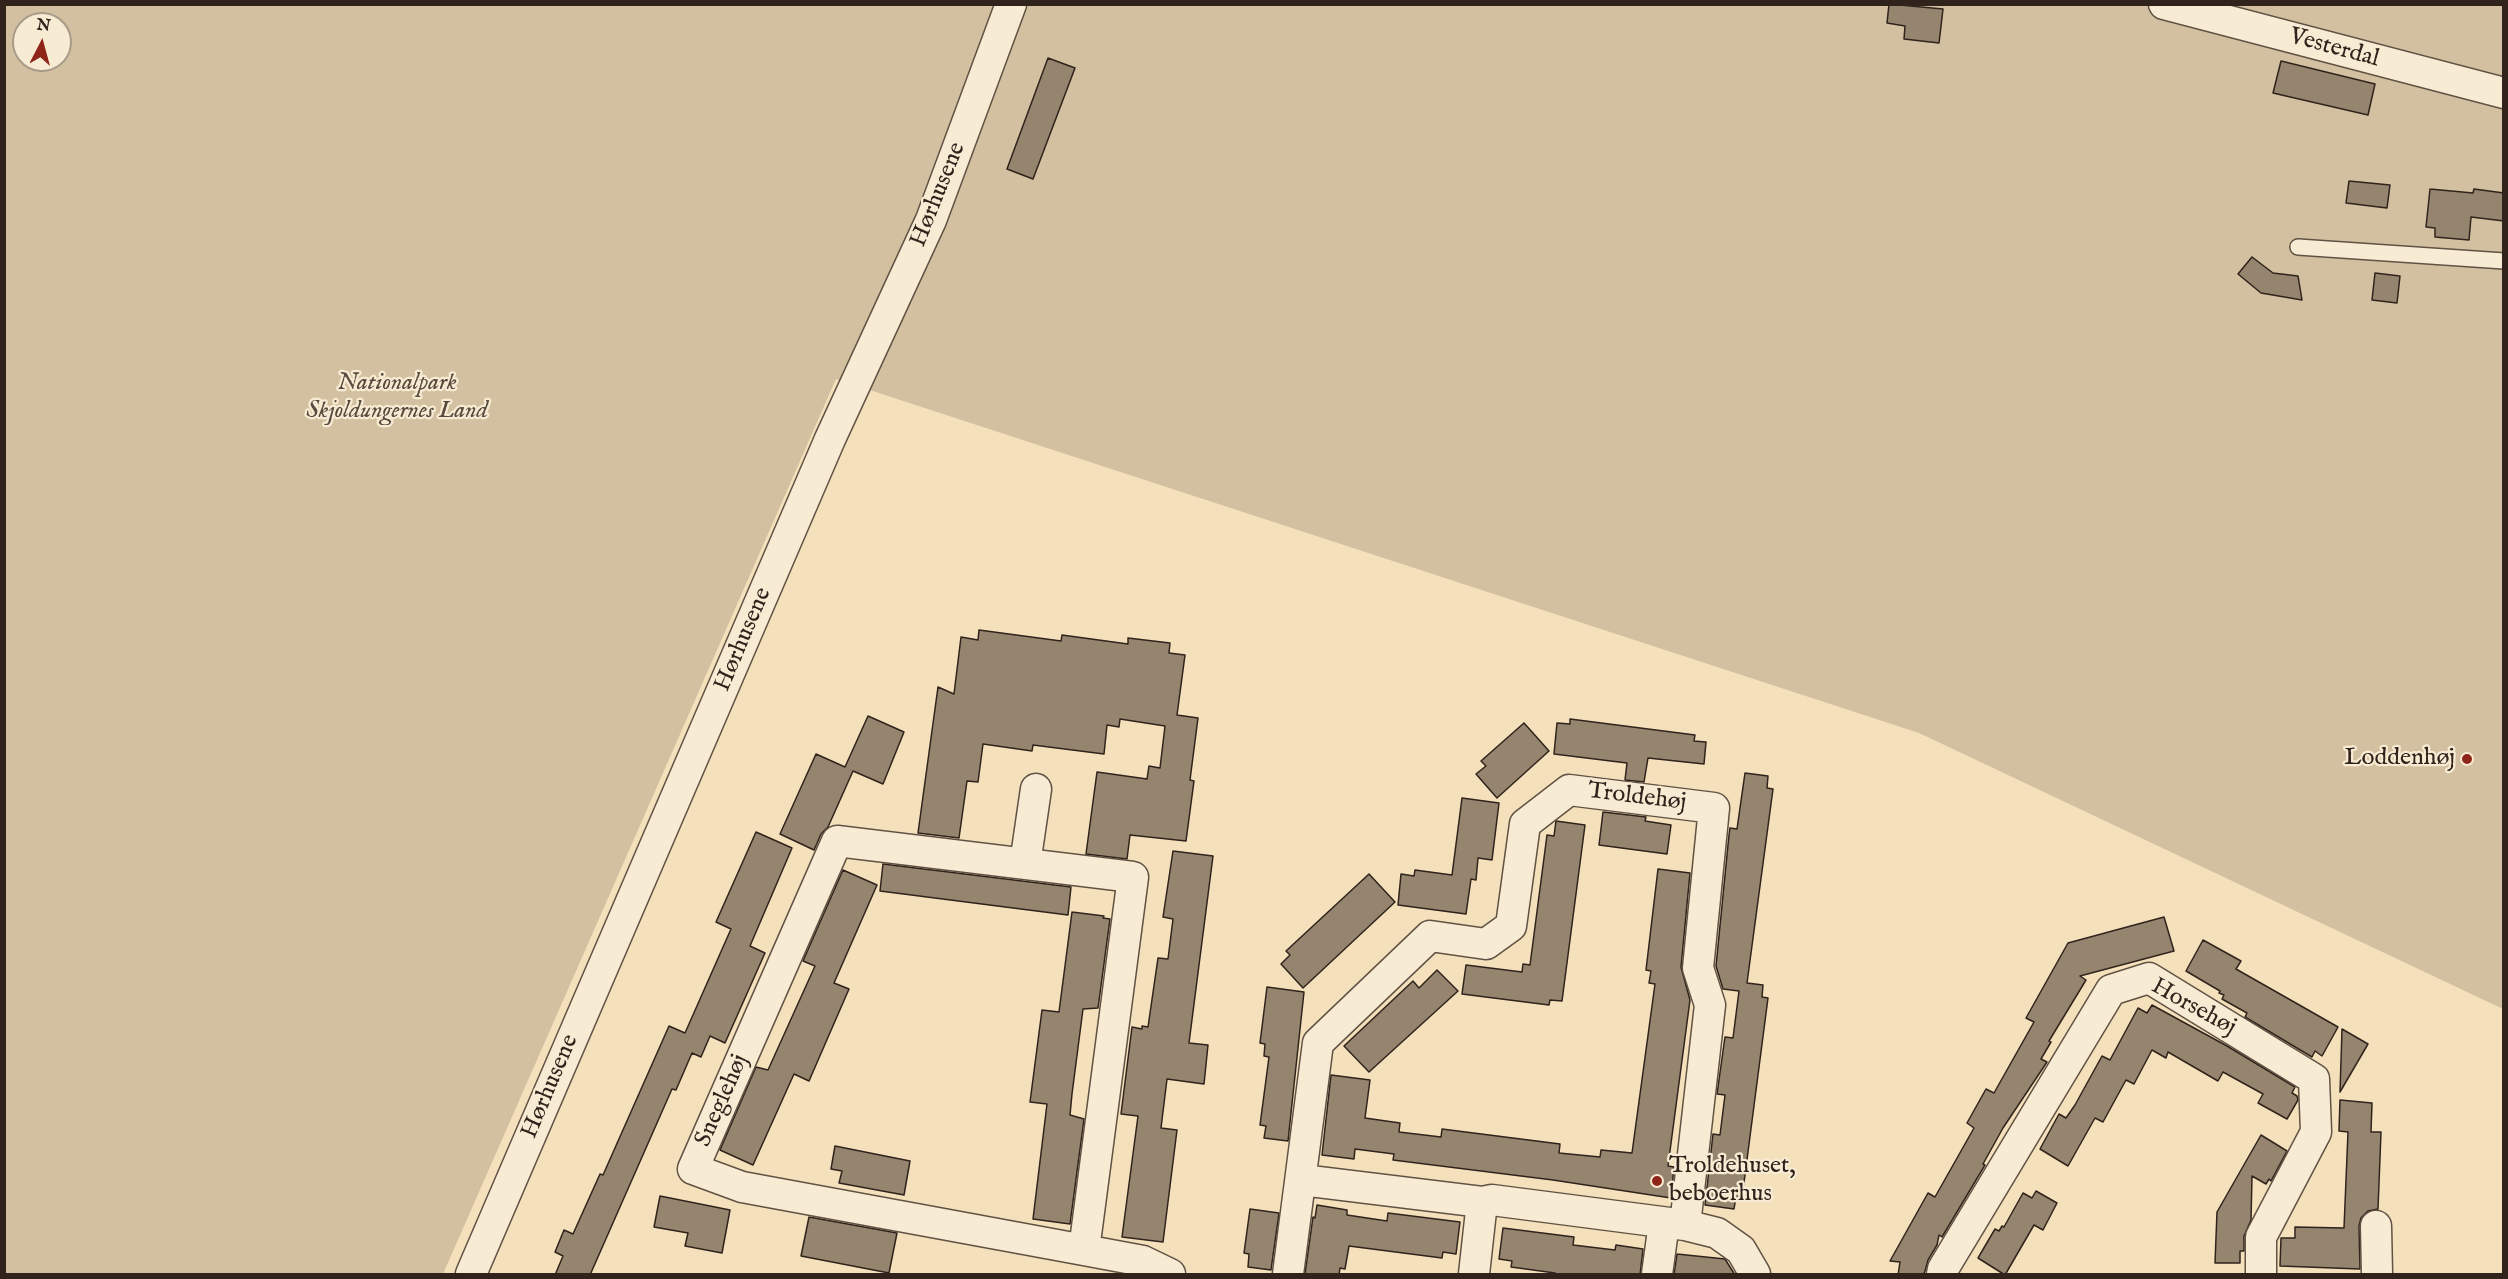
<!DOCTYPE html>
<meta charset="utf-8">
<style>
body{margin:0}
#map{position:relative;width:2508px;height:1279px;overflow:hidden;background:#f4e0bb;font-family:"IM FELL English",serif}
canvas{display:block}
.frame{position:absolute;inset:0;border:6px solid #2f231c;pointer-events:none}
.north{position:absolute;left:12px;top:12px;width:60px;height:60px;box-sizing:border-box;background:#f8ebd3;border:2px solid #a89b8a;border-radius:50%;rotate:6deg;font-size:16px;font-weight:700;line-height:24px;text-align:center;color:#2f231c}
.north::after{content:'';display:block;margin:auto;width:21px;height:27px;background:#8f2418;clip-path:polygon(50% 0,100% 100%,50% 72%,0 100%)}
</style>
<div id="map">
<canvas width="2508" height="1279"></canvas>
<div class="frame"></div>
<div class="north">N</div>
</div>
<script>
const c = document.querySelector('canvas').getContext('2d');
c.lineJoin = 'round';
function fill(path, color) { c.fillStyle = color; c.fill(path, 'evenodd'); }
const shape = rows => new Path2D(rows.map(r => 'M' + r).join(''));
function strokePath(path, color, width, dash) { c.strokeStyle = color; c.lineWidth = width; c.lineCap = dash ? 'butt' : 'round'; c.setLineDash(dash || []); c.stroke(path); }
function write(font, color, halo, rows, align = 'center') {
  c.font = font + ' "IM FELL English",serif'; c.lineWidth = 4.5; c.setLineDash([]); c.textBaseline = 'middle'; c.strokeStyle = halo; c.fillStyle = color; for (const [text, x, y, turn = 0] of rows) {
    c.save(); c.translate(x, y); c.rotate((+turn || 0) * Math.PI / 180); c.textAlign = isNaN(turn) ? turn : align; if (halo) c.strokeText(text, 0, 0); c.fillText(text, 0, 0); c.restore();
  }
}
fill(shape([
 [5,5,2503,5,2503,1009,1919,733,836,379,443,1274,5,1274],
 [24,24,60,24,60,60,24,60]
]), '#d3c0a0');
const building = shape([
 [1889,4,1943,9,1939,43,1904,39,1905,26,1887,23,1889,4],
 [1048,58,1075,68,1033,179,1007,169,1048,58],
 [2281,61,2375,84,2368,115,2273,93,2281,61],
 [2349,181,2390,185,2387,208,2346,203,2349,181],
 [2430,189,2473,193,2474,189,2504,193,2504,221,2471,217,2469,240,2435,237,2435,228,2426,227,2430,189],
 [2252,257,2273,273,2298,276,2302,300,2261,293,2238,274,2252,257],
 [2375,273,2400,276,2397,303,2372,300,2375,273],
 [979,630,1061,641,1062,635,1128,644,1128,638,1170,643,1169,653,1185,655,1177,715,1198,718,1190,780,1194,781,1186,841,1130,835,1127,859,1086,854,1097,772,1147,779,1149,766,1160,768,1165,726,1120,719,1119,727,1107,725,1104,754,1033,745,1032,751,983,744,978,782,967,781,959,838,918,833,938,687,954,694,961,637,978,640,979,630],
 [868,716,904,732,883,784,853,771,828,827,821,834,814,850,780,834,816,754,845,767,868,716],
 [1570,719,1695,735,1694,741,1706,742,1704,764,1648,758,1644,782,1625,780,1627,763,1554,754,1557,723,1570,724,1570,719],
 [1524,723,1549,751,1497,798,1476,774,1486,766,1481,761,1524,723],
 [1745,773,1768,776,1767,788,1773,789,1747,983,1763,985,1762,997,1768,998,1742,1198,1736,1197,1734,1209,1705,1205,1713,1134,1720,1135,1725,1095,1717,1094,1725,1037,1733,1038,1739,991,1723,989,1716,966,1729,835,1730,828,1737,829,1745,773],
 [1462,798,1499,803,1492,860,1478,858,1476,880,1471,879,1466,914,1398,905,1401,874,1414,876,1415,870,1452,875,1462,798],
 [1603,812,1646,817,1645,821,1671,825,1667,854,1599,845,1603,812],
 [1556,821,1585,825,1562,1001,1550,1000,1549,1005,1462,994,1466,965,1522,972,1523,964,1530,965,1547,835,1554,836,1556,821],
 [756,832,792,848,750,946,765,953,725,1043,710,1036,701,1057,692,1053,676,1090,672,1089,590,1275,555,1275,563,1256,555,1252,564,1230,573,1234,600,1174,603,1175,669,1026,685,1033,731,929,716,922,756,832],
 [1173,851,1213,856,1189,1043,1208,1045,1204,1084,1167,1079,1161,1128,1177,1130,1163,1242,1122,1237,1138,1116,1121,1114,1132,1027,1142,1029,1142,1026,1148,1027,1158,958,1168,959,1173,919,1163,917,1173,851],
 [883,864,1071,887,1068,915,880,891,883,864],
 [1658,869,1690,873,1681,967,1690,1000,1668,1166,1674,1167,1671,1198,1553,1180,1393,1160,1394,1154,1355,1149,1354,1159,1322,1155,1331,1075,1370,1080,1365,1118,1400,1123,1399,1132,1441,1137,1442,1129,1560,1144,1559,1153,1600,1157,1601,1150,1632,1153,1655,984,1649,983,1651,971,1646,970,1658,869],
 [843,870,877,885,834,983,849,989,809,1081,794,1074,753,1165,720,1150,756,1067,768,1070,815,966,803,961,843,870],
 [1369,874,1395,902,1303,988,1281,964,1290,955,1286,951,1369,874],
 [1072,912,1104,916,1103,918,1110,919,1098,1008,1083,1009,1072,1094,1070,1115,1084,1119,1070,1224,1033,1219,1047,1104,1030,1102,1042,1010,1059,1012,1072,912],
 [2164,917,2174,951,2080,976,2086,980,2049,1041,2051,1042,2041,1059,2047,1062,2003,1128,1983,1164,1985,1165,1942,1237,1939,1235,1937,1245,1928,1260,1925,1271,1923,1275,1898,1275,1900,1262,1890,1261,1928,1193,1935,1197,1974,1128,1967,1123,1986,1089,1994,1093,2034,1022,2026,1018,2068,943,2164,917],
 [2203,940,2241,961,2236,969,2338,1027,2322,1056,2315,1051,2312,1057,2245,1017,2247,1013,2222,999,2224,995,2219,993,2220,991,2186,971,2203,940],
 [1437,970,1458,991,1369,1072,1344,1046,1413,981,1419,988,1437,970],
 [1267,987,1304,992,1288,1141,1264,1138,1266,1126,1260,1125,1269,1057,1264,1056,1265,1044,1260,1043,1267,987],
 [2152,1005,2227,1046,2295,1087,2292,1093,2297,1096,2298,1100,2287,1119,2258,1103,2263,1094,2223,1072,2218,1081,2168,1052,2166,1058,2152,1050,2134,1084,2126,1080,2103,1122,2095,1118,2068,1166,2040,1149,2059,1114,2066,1118,2075,1105,2102,1056,2110,1060,2138,1008,2147,1013,2152,1005],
 [2342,1029,2368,1044,2340,1092,2342,1029],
 [2340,1100,2372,1103,2371,1132,2381,1132,2378,1209,2368,1211,2361,1218,2359,1226,2360,1269,2280,1266,2281,1238,2295,1238,2295,1227,2344,1228,2348,1132,2339,1131,2340,1100],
 [2261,1135,2287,1151,2271,1181,2269,1179,2266,1184,2252,1176,2251,1220,2244,1236,2244,1251,2240,1251,2240,1263,2215,1263,2217,1212,2261,1135],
 [835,1146,910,1161,904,1195,839,1183,842,1171,831,1169,835,1146],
 [2036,1191,2057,1203,2043,1230,2034,1225,2005,1275,1978,1258,1995,1229,1999,1231,2002,1226,2004,1227,2023,1193,2032,1198,2036,1191],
 [660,1196,730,1210,722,1253,685,1246,688,1233,654,1227,660,1196],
 [1317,1205,1347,1210,1347,1215,1387,1221,1388,1213,1460,1222,1456,1254,1443,1252,1442,1258,1349,1246,1345,1269,1340,1268,1339,1275,1305,1274,1313,1217,1315,1218,1317,1205],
 [1250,1209,1279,1213,1271,1270,1248,1267,1249,1254,1244,1253,1250,1209],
 [809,1217,897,1233,889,1273,801,1256,809,1217],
 [1503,1228,1574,1237,1573,1245,1615,1250,1616,1245,1643,1249,1640,1275,1555,1275,1555,1273,1511,1267,1512,1261,1499,1259,1503,1228],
 [1677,1254,1725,1259,1735,1275,1674,1275,1677,1254]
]);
fill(building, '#95856f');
strokePath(building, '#2f231c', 1.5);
const lane = shape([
 [2298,247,2504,261]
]);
const street = shape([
 [2164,4,2504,93],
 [1025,864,1036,789],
 [1302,1180,1482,1202,1492,1200,1685,1225,1717,1233,1741,1250,1755,1274],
 [2376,1226,2377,1274],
 [1084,1250,1133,877,837,841,693,1169,742,1187,1084,1250,1143,1261,1170,1274],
 [471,1274,830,439,931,220,1011,4],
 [1288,1274,1318,1043,1430,936,1486,944,1511,926,1525,824,1569,790,1714,808,1698,968,1710,1005,1685,1225],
 [1474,1274,1482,1202],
 [1657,1274,1664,1223],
 [1942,1274,1943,1269,2111,990,2149,978,2314,1079,2316,1132,2261,1237,2261,1274]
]);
strokePath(lane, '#605244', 18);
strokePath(street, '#605244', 33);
strokePath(lane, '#f8ebd3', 15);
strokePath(street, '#f8ebd3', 30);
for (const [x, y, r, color] of [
 [2467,759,6,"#8f2418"],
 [1657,1181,6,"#8f2418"]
]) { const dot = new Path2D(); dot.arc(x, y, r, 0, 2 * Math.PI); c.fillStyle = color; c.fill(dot); strokePath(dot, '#f8ebd3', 2); }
write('24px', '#2f231c', '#f8ebd3', [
 ["Vesterdal",2334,49,15],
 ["Hørhusene",939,195,-68],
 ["Hørhusene",744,640,-67],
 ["Troldehøj",1637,798,7],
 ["Horsehøj",2193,1008,29],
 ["Hørhusene",551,1087,-67],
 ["Sneglehøj",723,1101,-66]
]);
write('italic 24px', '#584a3d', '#f8ebd3', [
 ["Nationalpark",397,384],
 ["Skjoldungernes Land",397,412]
]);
write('24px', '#2f231c', '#f8ebd3', [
 ["Loddenhøj",2455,759],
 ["Troldehuset,",1669,1167,"left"],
 ["beboerhus",1669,1195,"left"]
], 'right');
</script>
